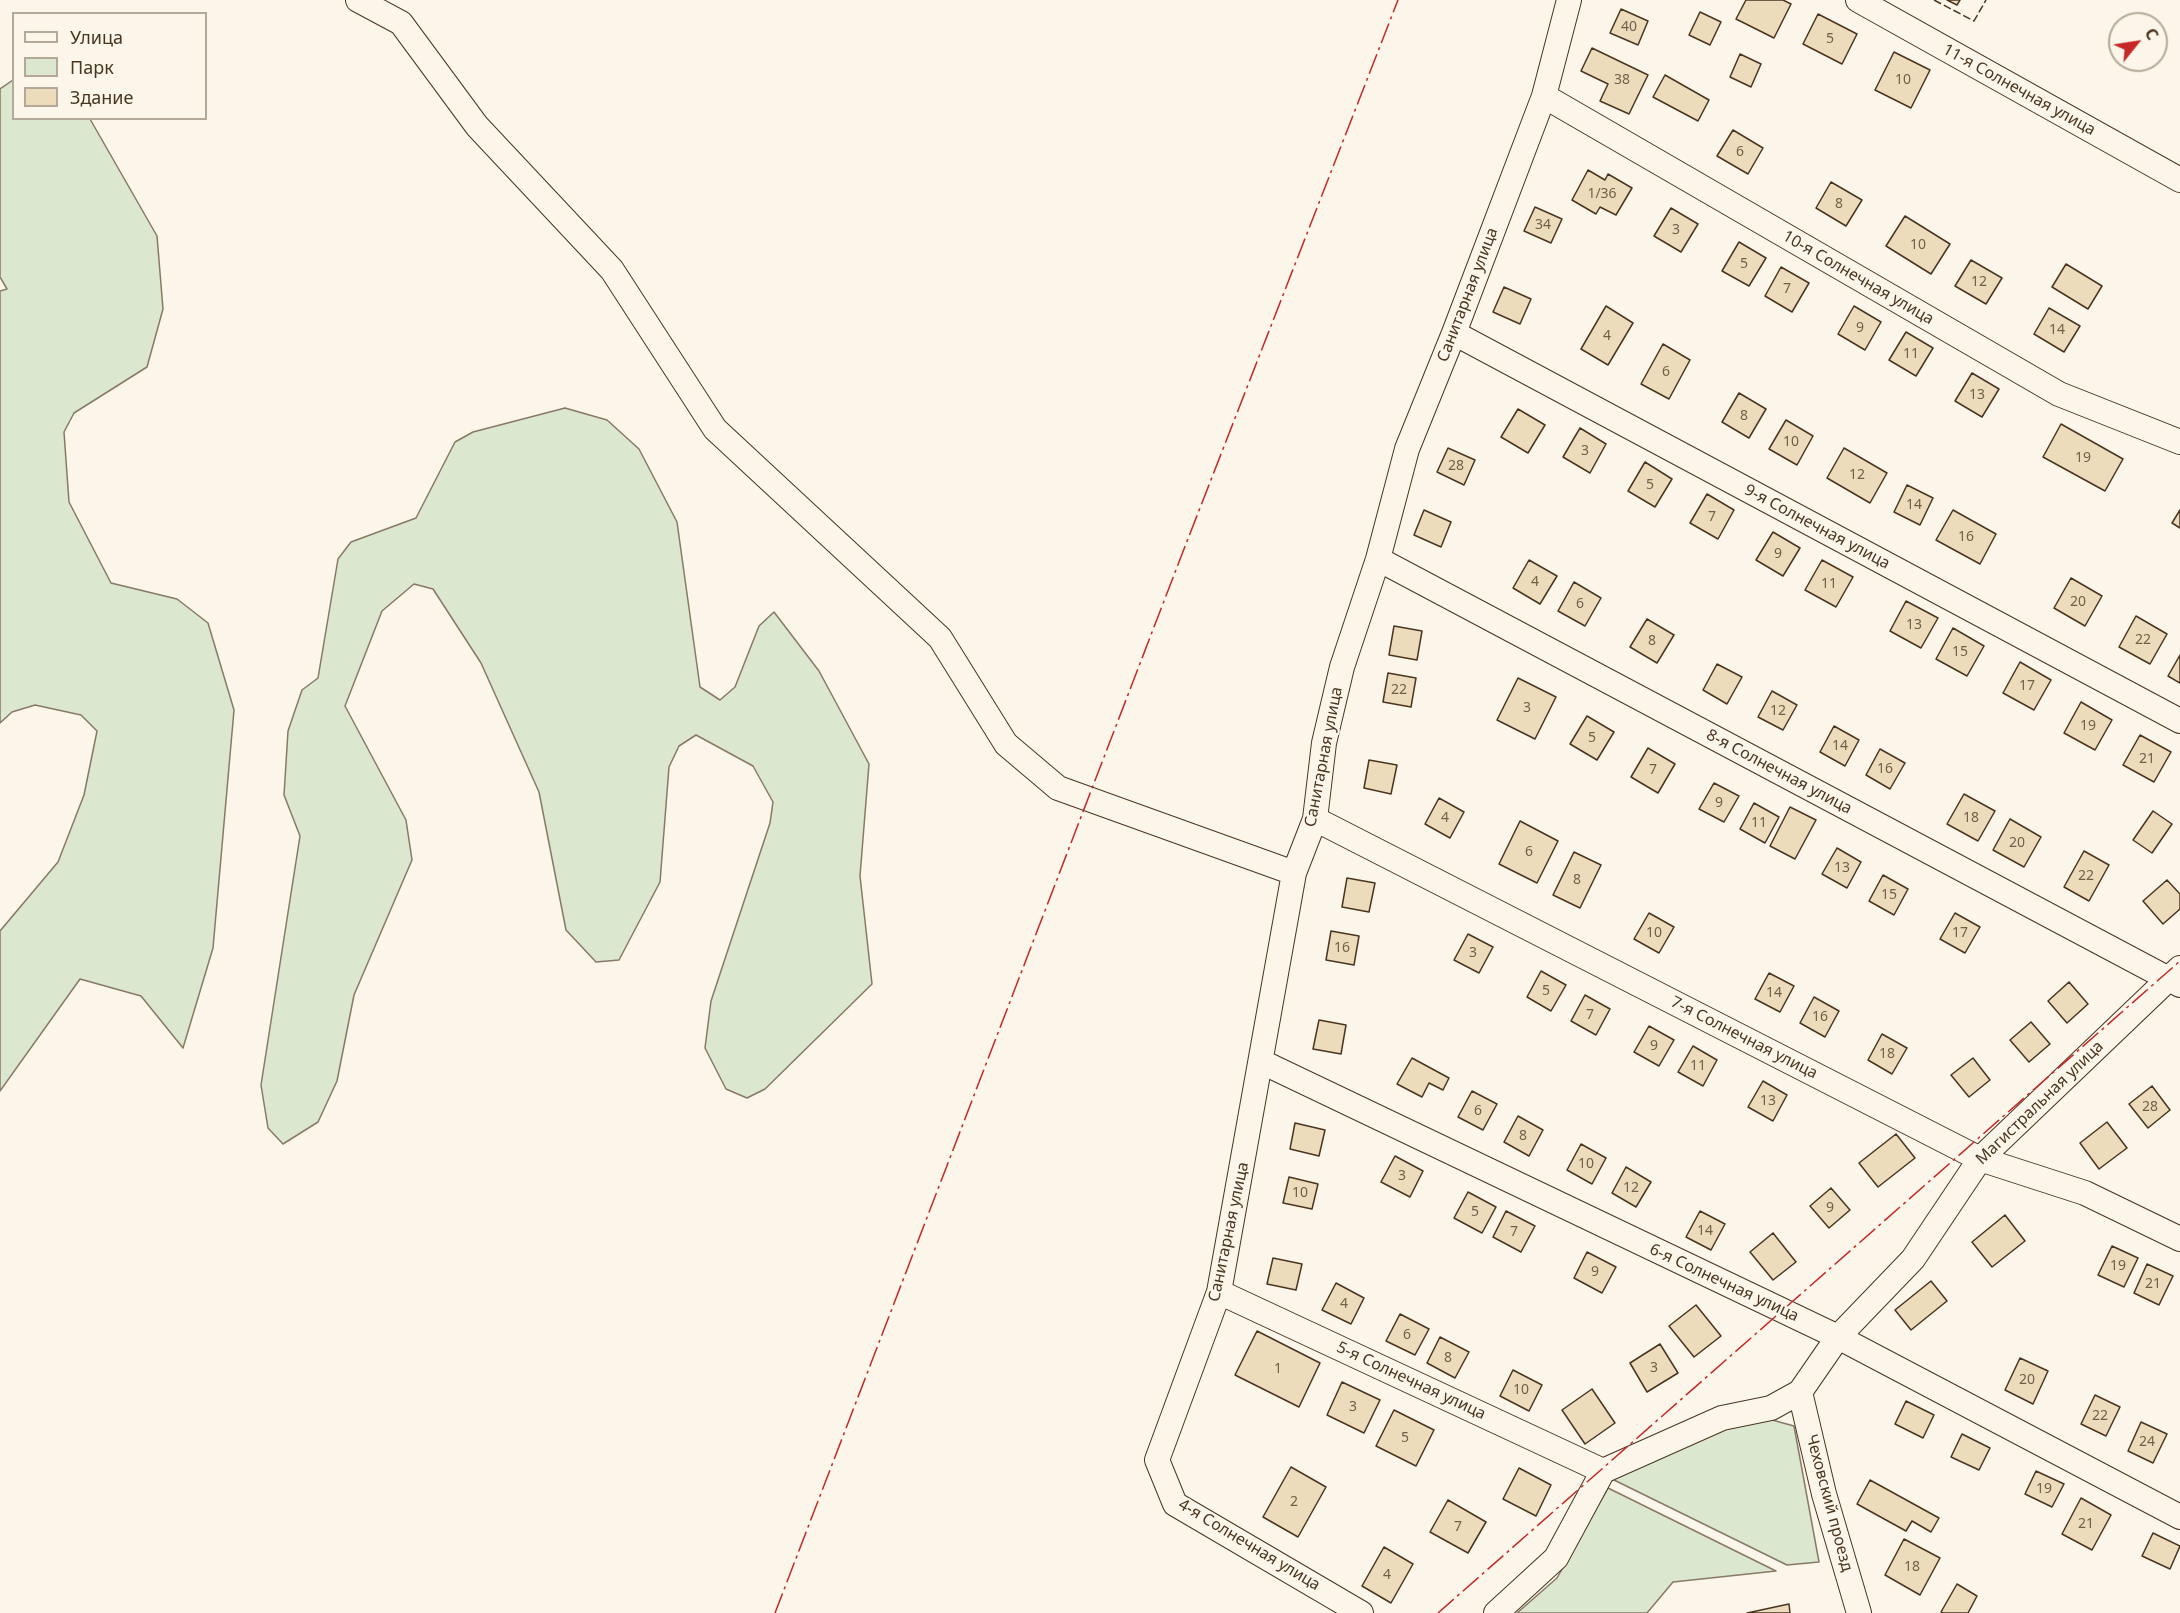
<!DOCTYPE html>
<meta charset="utf-8">
<style>
body{margin:0}
#map{position:relative;width:2180px;height:1613px;overflow:hidden;background:#fbf6e9;font-family:"Noto Sans",sans-serif}
canvas{display:block}
.legend{position:absolute;left:12px;top:12px;width:195px;height:108px;box-sizing:border-box;background:#fbf6e9;border:2px solid #b4a999;margin:0;padding:8px 10px;list-style:none;font-size:18px;color:#4a3520}
.legend li{display:flex;align-items:center;gap:12px;height:30px}
.legend b{width:30px;border:2px solid #b4a999}
.north{position:absolute;left:2108px;top:12px;width:60px;height:60px;box-sizing:border-box;background:#fbf6e9;border:2px solid #b4a999;border-radius:50%;rotate:60deg;font-size:16px;font-weight:700;line-height:24px;text-align:center;color:#4a3520}
.north::after{content:'';display:block;margin:auto;width:21px;height:27px;background:#c62828;clip-path:polygon(50% 0,100% 100%,50% 72%,0 100%)}
</style>
<div id="map">
<canvas width="2180" height="1613"></canvas>
<ul class="legend">
<li><b style="height:8px;background:#fbf6e9"></b>Улица</li>
<li><b style="height:16px;background:#dce7d0"></b>Парк</li>
<li><b style="height:16px;background:#ecdcbc"></b>Здание</li>
</ul>
<div class="north">С</div>
</div>
<script>
const c = document.querySelector('canvas').getContext('2d');
c.lineJoin = 'round';
function fill(path, color) { c.fillStyle = color; c.fill(path, 'evenodd'); }
const shape = rows => new Path2D(rows.map(r => 'M' + r).join(''));
function strokePath(path, color, width, dash) { c.strokeStyle = color; c.lineWidth = width; c.lineCap = dash ? 'butt' : 'round'; c.setLineDash(dash || []); c.stroke(path); }
function write(font, color, halo, rows, align = 'center') {
  c.font = font + ' "Noto Sans",sans-serif'; c.lineWidth = 4.5; c.setLineDash([]); c.textBaseline = 'middle'; c.strokeStyle = halo; c.fillStyle = color; for (const [text, x, y, turn = 0] of rows) {
    c.save(); c.translate(x, y); c.rotate((+turn || 0) * Math.PI / 180); c.textAlign = isNaN(turn) ? turn : align; if (halo) c.strokeText(text, 0, 0); c.fillText(text, 0, 0); c.restore();
  }
}
const green = shape([
 [13,80,14,118,90,119,157,236,163,309,147,367,74,413,64,432,69,502,111,583,177,599,208,623,234,710,213,948,183,1048,141,996,80,979,0,1091,0,931,58,862,84,795,97,731,81,715,35,705,12,712,0,723,0,291,7,289,0,277,0,89,13,80],
 [565,408,607,420,639,449,677,522,700,687,720,700,735,687,759,626,774,612,819,671,869,764,860,876,872,984,765,1089,747,1098,726,1089,705,1048,711,1001,770,823,773,802,753,766,696,735,679,746,669,767,660,882,619,960,596,962,566,930,539,792,481,663,433,589,414,584,382,611,345,706,406,820,412,860,354,995,337,1081,318,1122,283,1144,268,1128,261,1085,300,836,284,795,288,731,302,690,318,678,338,559,351,542,416,518,455,442,473,432,565,408],
 [1765,1418,1794,1426,1819,1562,1787,1565,1612,1479,1729,1425,1765,1418],
 [1608,1488,1776,1571,1673,1582,1647,1613,1517,1613,1557,1578,1608,1488]
]);
fill(green, '#dce7d0');
strokePath(green, '#887966', 1.5);
const building = shape([
 [1746,0,1783,0,1791,4,1774,38,1736,19,1746,0],
 [1947,0,1960,0,1957,5,1947,0],
 [1621,9,1648,21,1638,45,1610,33,1621,9],
 [1700,12,1721,22,1710,45,1689,35,1700,12],
 [1818,14,1857,34,1842,64,1803,44,1818,14],
 [1592,48,1648,75,1629,114,1600,101,1608,84,1581,71,1592,48],
 [1894,52,1930,70,1911,108,1875,90,1894,52],
 [1740,54,1761,64,1751,87,1730,77,1740,54],
 [1665,75,1709,100,1698,121,1653,97,1665,75],
 [1733,130,1763,148,1748,174,1717,156,1733,130],
 [1588,170,1605,180,1608,174,1632,188,1616,215,1600,207,1596,214,1572,200,1588,170],
 [1831,182,1862,200,1846,226,1816,208,1831,182],
 [1535,207,1562,219,1551,243,1524,231,1535,207],
 [1671,208,1698,224,1681,252,1654,236,1671,208],
 [1905,216,1950,244,1931,274,1886,246,1905,216],
 [1739,242,1766,258,1749,286,1722,271,1739,242],
 [1971,260,2002,278,1986,304,1955,286,1971,260],
 [2066,264,2102,286,2088,309,2052,287,2066,264],
 [1781,267,1809,283,1792,312,1765,296,1781,267],
 [1504,287,1531,299,1520,324,1493,312,1504,287],
 [1606,306,1633,323,1608,365,1581,349,1606,306],
 [1854,306,1881,322,1865,350,1838,334,1854,306],
 [2049,308,2080,326,2064,352,2034,334,2049,308],
 [1906,332,1933,348,1916,376,1889,360,1906,332],
 [1663,344,1690,360,1669,399,1641,384,1663,344],
 [1972,373,1999,389,1982,417,1955,401,1972,373],
 [1739,393,1766,409,1749,438,1722,422,1739,393],
 [1518,409,1545,425,1528,453,1501,437,1518,409],
 [1786,420,1813,436,1797,465,1769,449,1786,420],
 [2061,424,2123,459,2105,491,2043,457,2061,424],
 [1580,428,1606,444,1590,473,1563,457,1580,428],
 [1448,448,1475,460,1464,485,1437,472,1448,448],
 [1844,448,1887,473,1870,503,1827,478,1844,448],
 [1645,462,1672,479,1655,507,1628,491,1645,462],
 [1907,485,1933,498,1920,525,1894,512,1907,485],
 [1707,494,1734,510,1718,539,1690,523,1707,494],
 [1424,510,1451,522,1441,547,1414,535,1424,510],
 [1953,510,1996,534,1980,564,1936,540,1953,510],
 [2180,510,2180,528,2172,523,2180,510],
 [1773,532,1800,548,1783,576,1756,560,1773,532],
 [1529,560,1557,576,1540,604,1513,588,1529,560],
 [1822,560,1853,577,1836,607,1805,590,1822,560],
 [2071,578,2102,596,2085,626,2054,608,2071,578],
 [1574,582,1601,598,1585,626,1558,611,1574,582],
 [1906,601,1938,618,1921,648,1890,631,1906,601],
 [2136,616,2167,634,2150,664,2119,647,2136,616],
 [1647,619,1674,635,1657,663,1630,647,1647,619],
 [1394,626,1422,631,1417,660,1389,655,1394,626],
 [1953,628,1984,646,1967,676,1936,659,1953,628],
 [2180,655,2180,683,2168,676,2180,655],
 [2020,662,2051,680,2034,710,2003,693,2020,662],
 [1717,664,1742,677,1727,704,1703,690,1717,664],
 [1388,673,1416,678,1411,707,1383,702,1388,673],
 [1518,678,1556,697,1535,739,1497,720,1518,678],
 [1772,691,1797,705,1783,730,1758,717,1772,691],
 [2081,702,2112,720,2095,750,2064,733,2081,702],
 [1587,716,1614,732,1597,760,1570,744,1587,716],
 [1834,726,1859,740,1845,766,1820,752,1834,726],
 [2140,735,2171,752,2154,782,2123,765,2140,735],
 [1648,748,1675,764,1658,793,1631,777,1648,748],
 [1880,749,1905,763,1890,789,1866,775,1880,749],
 [1369,760,1397,765,1391,794,1364,788,1369,760],
 [1714,783,1739,796,1724,822,1699,809,1714,783],
 [1964,794,1995,811,1978,841,1947,824,1964,794],
 [1439,798,1464,812,1450,838,1425,824,1439,798],
 [1754,803,1779,817,1765,843,1740,829,1754,803],
 [1790,807,1816,820,1795,859,1770,846,1790,807],
 [2153,811,2172,824,2152,853,2133,840,2153,811],
 [2010,819,2041,837,2024,867,1993,850,2010,819],
 [1520,821,1558,841,1537,883,1499,864,1520,821],
 [1837,848,1861,862,1847,888,1822,874,1837,848],
 [2084,851,2109,865,2089,901,2064,887,2084,851],
 [1574,852,1601,865,1580,908,1553,895,1574,852],
 [1883,875,1908,889,1894,915,1869,901,1883,875],
 [1347,878,1375,883,1369,912,1342,907,1347,878],
 [2167,880,2180,894,2180,909,2163,924,2143,901,2167,880],
 [1649,913,1674,927,1659,953,1634,939,1649,913],
 [1955,913,1980,927,1965,953,1940,939,1955,913],
 [1331,931,1359,936,1354,965,1326,960,1331,931],
 [1468,934,1493,947,1479,973,1454,960,1468,934],
 [1541,971,1566,985,1551,1011,1527,997,1541,971],
 [1769,973,1794,986,1780,1012,1755,999,1769,973],
 [2069,982,2088,1004,2067,1023,2048,1001,2069,982],
 [1585,995,1610,1009,1596,1035,1571,1021,1585,995],
 [1814,997,1839,1011,1825,1037,1800,1023,1814,997],
 [1319,1020,1346,1025,1341,1054,1313,1049,1319,1020],
 [2031,1022,2050,1044,2029,1062,2010,1040,2031,1022],
 [1649,1026,1674,1040,1659,1066,1634,1052,1649,1026],
 [1882,1034,1907,1048,1892,1074,1868,1060,1882,1034],
 [1693,1046,1717,1060,1703,1086,1678,1072,1693,1046],
 [1412,1058,1449,1078,1443,1090,1429,1083,1422,1097,1397,1084,1412,1058],
 [1973,1058,1990,1080,1969,1097,1951,1075,1973,1058],
 [1763,1081,1787,1095,1773,1121,1748,1107,1763,1081],
 [2152,1086,2170,1110,2148,1128,2129,1104,2152,1086],
 [1472,1091,1497,1104,1483,1130,1458,1117,1472,1091],
 [1518,1116,1543,1130,1529,1156,1504,1142,1518,1116],
 [2107,1122,2127,1148,2099,1169,2080,1143,2107,1122],
 [1295,1123,1325,1130,1319,1156,1290,1149,1295,1123],
 [1896,1134,1915,1158,1878,1187,1859,1163,1896,1134],
 [1581,1144,1606,1158,1592,1184,1567,1170,1581,1144],
 [1395,1156,1423,1171,1410,1197,1381,1182,1395,1156],
 [1626,1167,1651,1182,1636,1207,1612,1193,1626,1167],
 [1289,1177,1318,1184,1312,1209,1283,1203,1289,1177],
 [1831,1188,1850,1210,1829,1228,1810,1206,1831,1188],
 [1468,1192,1496,1207,1482,1233,1454,1218,1468,1192],
 [1506,1211,1535,1226,1521,1252,1493,1237,1506,1211],
 [1700,1211,1725,1224,1711,1250,1686,1237,1700,1211],
 [2005,1215,2025,1241,1992,1267,1972,1242,2005,1215],
 [1773,1233,1796,1262,1773,1280,1750,1252,1773,1233],
 [2112,1246,2138,1258,2124,1287,2098,1275,2112,1246],
 [1587,1252,1616,1267,1602,1293,1574,1278,1587,1252],
 [1273,1258,1302,1264,1296,1290,1267,1284,1273,1258],
 [2147,1264,2173,1276,2159,1305,2134,1293,2147,1264],
 [1931,1281,1947,1301,1911,1330,1895,1310,1931,1281],
 [1336,1283,1364,1298,1351,1324,1322,1310,1336,1283],
 [1696,1305,1721,1336,1694,1357,1669,1326,1696,1305],
 [1400,1314,1429,1329,1415,1355,1386,1341,1400,1314],
 [1257,1331,1320,1363,1299,1407,1235,1375,1257,1331],
 [1440,1337,1469,1352,1455,1378,1427,1363,1440,1337],
 [1660,1344,1678,1373,1647,1392,1630,1363,1660,1344],
 [2020,1358,2048,1371,2033,1404,2005,1390,2020,1358],
 [1513,1370,1542,1385,1529,1411,1500,1396,1513,1370],
 [1342,1382,1380,1400,1364,1433,1327,1415,1342,1382],
 [1592,1389,1615,1423,1585,1444,1562,1410,1592,1389],
 [2095,1395,2120,1407,2106,1436,2081,1424,2095,1395],
 [1906,1401,1934,1415,1923,1438,1895,1424,1906,1401],
 [1394,1410,1434,1430,1416,1466,1376,1446,1394,1410],
 [2141,1422,2167,1434,2153,1463,2128,1451,2141,1422],
 [1962,1434,1990,1448,1979,1470,1951,1457,1962,1434],
 [1291,1467,1326,1487,1298,1537,1263,1517,1291,1467],
 [1519,1468,1551,1485,1536,1516,1503,1499,1519,1468],
 [2036,1471,2064,1484,2052,1507,2025,1494,2036,1471],
 [1870,1480,1939,1518,1931,1532,1912,1521,1906,1531,1857,1504,1870,1480],
 [2081,1498,2111,1515,2092,1550,2062,1534,2081,1498],
 [1448,1500,1486,1522,1468,1553,1430,1532,1448,1500],
 [2153,1533,2180,1546,2170,1569,2142,1556,2153,1533],
 [1904,1539,1940,1558,1920,1595,1885,1575,1904,1539],
 [1384,1547,1413,1564,1391,1603,1362,1586,1384,1547],
 [1957,1584,1977,1596,1968,1613,1943,1613,1941,1612,1957,1584],
 [1789,1604,1790,1613,1747,1613,1789,1604]
]);
fill(building, '#ecdcbc');
strokePath(building, '#4a3520', 1.5);
const minor = shape([
 [358,0,401,23,477,126,612,270,715,429,940,638,1006,744,1058,788,1294,873],
 [1858,0,2180,180],
 [1544,96,2059,394,2180,442],
 [1454,333,2180,721],
 [1378,559,2180,985],
 [1315,819,1980,1159,2085,1193,2180,1239],
 [1262,1062,1838,1337,2180,1517],
 [1219,1292,1603,1471],
 [1800,1392,1824,1494,1859,1613],
 [1361,1613,1175,1504,1157,1460,1219,1292,1294,873,1315,819,1324,743,1342,667,1378,559,1407,449,1454,333,1544,96,1569,0],
 [1496,1613,1556,1558,1603,1471,1722,1418,1771,1408,1800,1392,1838,1337,1913,1259,1980,1159,2180,968]
]);
strokePath(minor, '#4a3520', 26);
strokePath(minor, '#fbf6e9', 24);
strokePath(shape([
 [1934,0,1974,21,1986,0]
]), '#4a3520', 1.5, [8, 3]);
strokePath(shape([
 [775,1613,1184,549,1398,0],
 [1438,1613,2180,961]
]), '#c62828', 1.5, [21, 4.5, 3, 4.5]);
write('14px', '#725f47', null, [
 ["40",1629,27],
 ["5",1830,39],
 ["38",1622,80],
 ["10",1903,80],
 ["6",1740,152],
 ["1/36",1602,194],
 ["8",1839,204],
 ["34",1543,225],
 ["3",1676,230],
 ["10",1918,245],
 ["5",1744,264],
 ["12",1979,282],
 ["7",1787,289],
 ["9",1860,328],
 ["14",2057,330],
 ["4",1607,336],
 ["11",1911,354],
 ["6",1666,372],
 ["13",1977,395],
 ["8",1744,416],
 ["10",1791,442],
 ["3",1585,451],
 ["19",2083,458],
 ["28",1456,466],
 ["12",1857,475],
 ["5",1650,485],
 ["14",1914,505],
 ["7",1712,517],
 ["16",1966,537],
 ["9",1778,554],
 ["4",1535,582],
 ["11",1829,584],
 ["20",2078,602],
 ["6",1580,604],
 ["13",1914,625],
 ["22",2143,640],
 ["8",1652,641],
 ["15",1960,652],
 ["17",2027,686],
 ["22",1399,690],
 ["3",1527,708],
 ["12",1778,711],
 ["19",2088,726],
 ["5",1592,738],
 ["14",1840,746],
 ["21",2147,759],
 ["16",1885,769],
 ["7",1653,770],
 ["9",1719,803],
 ["4",1445,818],
 ["18",1971,818],
 ["11",1759,823],
 ["20",2017,843],
 ["6",1529,852],
 ["13",1842,868],
 ["22",2086,876],
 ["8",1577,880],
 ["15",1889,895],
 ["10",1654,933],
 ["17",1960,933],
 ["16",1342,948],
 ["3",1473,953],
 ["5",1546,991],
 ["14",1774,993],
 ["7",1590,1015],
 ["16",1820,1017],
 ["9",1654,1046],
 ["18",1887,1054],
 ["11",1698,1066],
 ["13",1768,1101],
 ["28",2150,1107],
 ["6",1478,1111],
 ["8",1523,1136],
 ["10",1586,1164],
 ["3",1402,1176],
 ["12",1631,1188],
 ["10",1300,1193],
 ["9",1830,1208],
 ["5",1475,1212],
 ["14",1705,1231],
 ["7",1514,1232],
 ["19",2118,1266],
 ["9",1595,1272],
 ["21",2153,1284],
 ["4",1344,1304],
 ["6",1407,1335],
 ["8",1448,1358],
 ["3",1654,1368],
 ["1",1278,1369],
 ["20",2027,1380],
 ["10",1521,1390],
 ["3",1353,1407],
 ["22",2100,1416],
 ["5",1405,1438],
 ["24",2147,1442],
 ["19",2044,1489],
 ["2",1294,1502],
 ["21",2086,1524],
 ["7",1458,1527],
 ["18",1912,1567],
 ["4",1387,1575]
]);
write('16px', '#4a3520', '#fbf6e9', [
 ["11-я Солнечная улица",2019,90,29],
 ["10-я Солнечная улица",1858,278,30],
 ["Санитарная улица",1468,295,-69],
 ["9-я Солнечная улица",1817,527,28],
 ["Санитарная улица",1324,757,-79],
 ["8-я Солнечная улица",1779,772,28],
 ["7-я Солнечная улица",1744,1038,27],
 ["Магистральная улица",2040,1103,-44],
 ["Санитарная улица",1229,1232,-78],
 ["6-я Солнечная улица",1724,1283,25],
 ["5-я Солнечная улица",1411,1381,25],
 ["Чеховский проезд",1829,1503,75],
 ["4-я Солнечная улица",1249,1545,31]
]);
</script>
